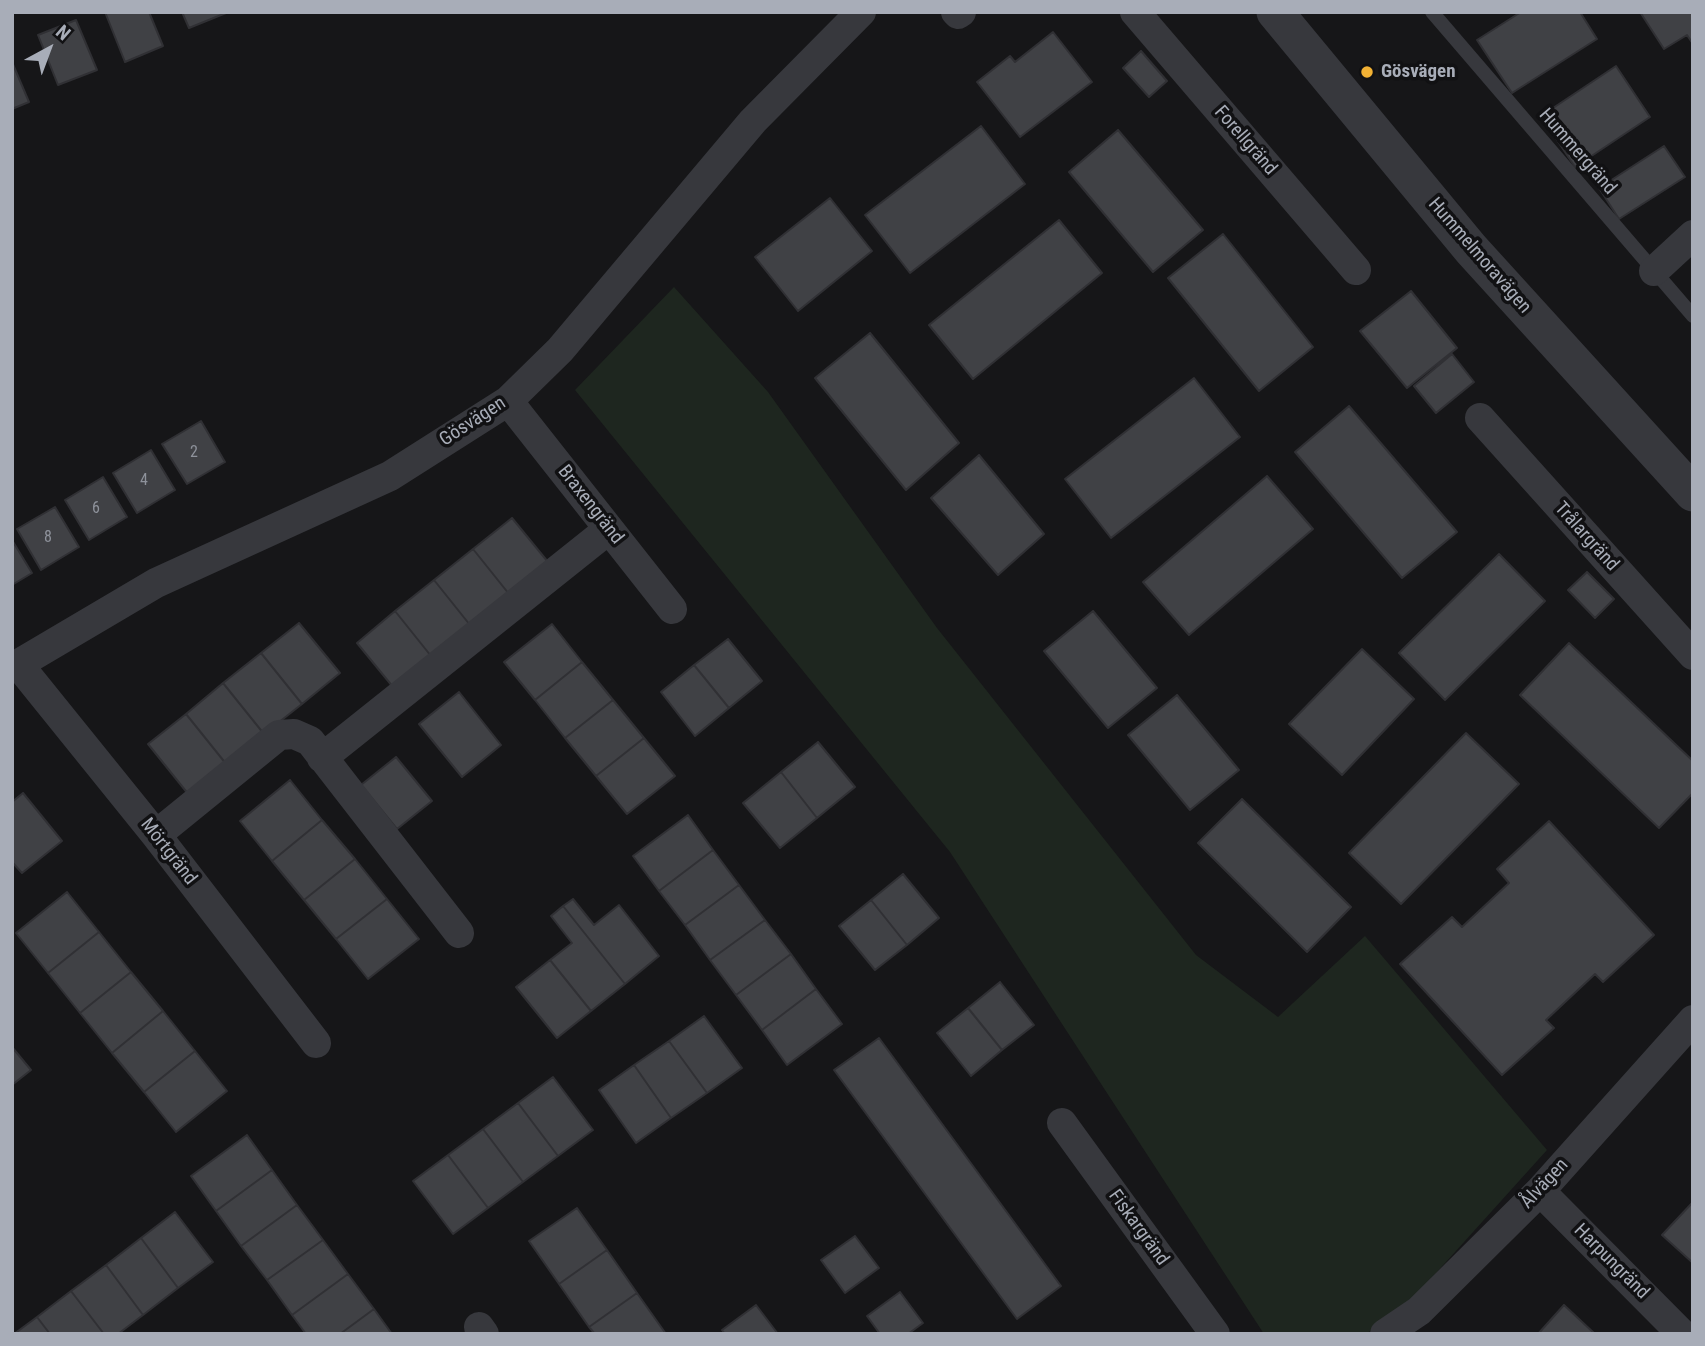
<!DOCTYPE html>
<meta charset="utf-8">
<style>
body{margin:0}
#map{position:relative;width:1705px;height:1346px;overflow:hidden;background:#161618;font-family:"Roboto Condensed",sans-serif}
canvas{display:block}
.frame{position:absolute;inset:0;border:14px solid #a8adb8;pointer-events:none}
.north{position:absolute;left:14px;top:14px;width:70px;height:70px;-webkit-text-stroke:5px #111113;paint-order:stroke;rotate:41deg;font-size:19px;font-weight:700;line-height:28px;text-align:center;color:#a8adb8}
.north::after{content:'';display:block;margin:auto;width:24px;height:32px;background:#a8adb8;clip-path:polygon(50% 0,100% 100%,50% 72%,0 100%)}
</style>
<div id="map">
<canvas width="1705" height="1346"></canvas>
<div class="frame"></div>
<div class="north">N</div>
</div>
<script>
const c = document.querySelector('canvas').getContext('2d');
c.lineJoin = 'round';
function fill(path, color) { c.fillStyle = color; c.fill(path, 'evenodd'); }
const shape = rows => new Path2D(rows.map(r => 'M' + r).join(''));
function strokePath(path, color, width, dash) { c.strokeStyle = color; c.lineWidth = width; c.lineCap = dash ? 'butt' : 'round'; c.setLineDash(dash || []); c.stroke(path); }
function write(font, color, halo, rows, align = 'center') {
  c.font = font + ' "Roboto Condensed",sans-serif'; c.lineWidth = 7; c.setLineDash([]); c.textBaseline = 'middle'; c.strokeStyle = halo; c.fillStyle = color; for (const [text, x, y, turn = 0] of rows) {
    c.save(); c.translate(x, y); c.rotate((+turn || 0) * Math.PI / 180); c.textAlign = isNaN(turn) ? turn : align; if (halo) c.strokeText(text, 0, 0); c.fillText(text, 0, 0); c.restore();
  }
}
fill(shape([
 [674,287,768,392,937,628,1196,955,1278,1017,1365,936,1547,1150,1409,1303,1366,1334,1264,1334,950,852,575,390]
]), '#1e261f');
const building = shape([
 [105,12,149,12,163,46,125,62,105,12],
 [182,12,226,12,226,13,189,28,182,12],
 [1521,12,1580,12,1597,39,1512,93,1477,40,1521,12],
 [1640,12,1693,12,1693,44,1687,35,1664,49,1640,12],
 [76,20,97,70,58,85,38,35,76,20],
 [1053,32,1092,82,1020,137,977,82,1010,56,1015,62,1053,32],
 [1141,51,1167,81,1149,97,1123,68,1141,51],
 [12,62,29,102,12,109,12,62],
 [1616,66,1650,117,1575,167,1541,116,1616,66],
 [981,126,1025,184,910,273,865,215,981,126],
 [1118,130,1203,230,1153,272,1069,172,1118,130],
 [1664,146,1685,177,1619,219,1599,188,1664,146],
 [830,198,872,251,798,311,755,257,830,198],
 [1059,220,1102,273,973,379,929,325,1059,220],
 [1223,234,1313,347,1259,391,1168,278,1223,234],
 [1411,291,1457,348,1407,388,1360,331,1411,291],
 [870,333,959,443,906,490,815,378,870,333],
 [1452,354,1474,382,1436,413,1414,386,1452,354],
 [1194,378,1240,437,1111,538,1065,479,1194,378],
 [1349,406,1457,532,1402,578,1295,452,1349,406],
 [201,421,225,462,187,484,162,444,201,421],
 [151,450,175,490,137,513,113,473,151,450],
 [979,455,1044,534,998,575,931,498,979,455],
 [1267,476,1313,529,1189,635,1143,582,1267,476],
 [103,477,127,517,89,540,65,500,103,477],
 [55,507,79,547,41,570,17,529,55,507],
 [512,518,548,562,509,594,473,549,512,518],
 [12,540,32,573,12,585,12,540],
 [473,549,509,594,470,625,434,580,473,549],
 [1499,554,1545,601,1445,700,1399,653,1499,554],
 [1587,572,1614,599,1595,618,1568,590,1587,572],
 [434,580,470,625,431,656,395,611,434,580],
 [395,611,431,656,393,687,357,643,395,611],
 [1093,611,1157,688,1108,728,1044,651,1093,611],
 [299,623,340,673,302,704,261,653,299,623],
 [552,624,582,662,535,700,504,662,552,624],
 [728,639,762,681,729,708,694,665,728,639],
 [1569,643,1693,761,1693,793,1659,828,1520,695,1569,643],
 [1362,649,1414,699,1342,775,1289,724,1362,649],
 [261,653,302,704,264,734,223,683,261,653],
 [582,662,613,700,565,738,535,700,582,662],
 [694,665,729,708,695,736,661,692,694,665],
 [223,683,264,734,227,765,186,714,223,683],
 [459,692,501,745,462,777,419,724,459,692],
 [1177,695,1239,770,1190,810,1128,735,1177,695],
 [613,700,644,738,596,776,565,738,613,700],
 [186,714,227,765,189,795,148,744,186,714],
 [1466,733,1519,784,1401,904,1349,853,1466,733],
 [644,738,675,776,627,814,596,776,644,738],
 [818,742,855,787,817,818,781,772,818,742],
 [396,757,432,801,397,829,361,785,396,757],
 [781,772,817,818,780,848,743,803,781,772],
 [290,780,322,820,272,861,240,821,290,780],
 [23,793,62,841,22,873,12,862,12,802,23,793],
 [1242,799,1351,907,1307,952,1198,843,1242,799],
 [688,815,713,850,659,891,633,856,688,815],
 [322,820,355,859,304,900,272,861,322,820],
 [1549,821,1654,935,1603,982,1595,974,1546,1020,1554,1028,1502,1075,1400,964,1452,917,1462,927,1509,883,1497,869,1549,821],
 [713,850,739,885,685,925,659,891,713,850],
 [355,859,387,899,336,939,304,900,355,859],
 [903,874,939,918,907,945,871,900,903,874],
 [739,885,765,920,710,960,685,925,739,885],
 [67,892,99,932,48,973,16,933,67,892],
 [387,899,419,939,368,979,336,939,387,899],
 [573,899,594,925,619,905,659,956,625,984,563,906,573,899],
 [871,900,907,945,875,970,839,926,871,900],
 [563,906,625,984,591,1011,550,960,572,943,551,916,563,906],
 [765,920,791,954,736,995,710,960,765,920],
 [99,932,131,972,80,1013,48,973,99,932],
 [791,954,816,989,762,1030,736,995,791,954],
 [550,960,591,1011,557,1038,516,987,550,960],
 [131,972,163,1011,112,1053,80,1013,131,972],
 [1000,982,1034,1025,1002,1050,968,1008,1000,982],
 [816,989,842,1024,787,1065,762,1030,816,989],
 [968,1008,1002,1050,971,1076,937,1033,968,1008],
 [163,1011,195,1051,144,1092,112,1053,163,1011],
 [704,1016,742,1068,707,1093,669,1041,704,1016],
 [879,1038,1061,1286,1017,1319,834,1070,879,1038],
 [669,1041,707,1093,671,1118,634,1065,669,1041],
 [12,1047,31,1070,12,1085,12,1047],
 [195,1051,227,1091,176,1132,144,1092,195,1051],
 [634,1065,671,1118,636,1143,599,1090,634,1065],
 [553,1077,593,1130,558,1156,518,1103,553,1077],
 [518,1103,558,1156,523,1182,483,1129,518,1103],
 [483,1129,523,1182,488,1208,448,1155,483,1129],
 [247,1135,272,1170,216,1211,191,1176,247,1135],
 [448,1155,488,1208,453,1234,413,1181,448,1155],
 [272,1170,297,1205,241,1246,216,1211,272,1170],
 [1693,1202,1693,1263,1662,1235,1693,1202],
 [297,1205,323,1240,267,1280,241,1246,297,1205],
 [577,1208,607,1250,559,1284,529,1241,577,1208],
 [175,1212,213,1262,178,1288,141,1238,175,1212],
 [855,1236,879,1268,845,1293,821,1260,855,1236],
 [141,1238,178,1288,143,1315,106,1265,141,1238],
 [323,1240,348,1274,292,1315,267,1280,323,1240],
 [607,1250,637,1293,589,1327,559,1284,607,1250],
 [106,1265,143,1315,118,1334,104,1334,71,1291,106,1265],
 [348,1274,374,1309,340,1334,306,1334,292,1315,348,1274],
 [71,1291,104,1334,50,1334,37,1317,71,1291],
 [900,1292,923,1323,908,1334,880,1334,867,1316,900,1292],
 [637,1293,666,1334,595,1334,589,1327,637,1293],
 [756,1305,778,1334,725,1334,722,1330,756,1305],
 [1564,1305,1595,1334,1538,1334,1564,1305],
 [374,1309,392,1334,340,1334,374,1309],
 [37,1317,50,1334,14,1334,37,1317]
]);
fill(building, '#404145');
strokePath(building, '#303034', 2);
strokePath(shape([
 [1432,12,1693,316]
]), '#37383d', 14);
strokePath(shape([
 [956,12,958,14,961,12],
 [1135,12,1356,270],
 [1654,271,1693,235],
 [508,401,672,609],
 [1480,418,1693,655],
 [18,664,156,835,316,1043],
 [12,668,156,583,390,476,508,401,560,350,753,121,861,12],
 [322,758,609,529],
 [156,835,279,735,294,734,310,741,459,933],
 [1062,1123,1215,1334],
 [1540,1191,1682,1334],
 [479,1327,484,1334],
 [1385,1334,1419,1311,1540,1191,1693,1020]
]), '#37383d', 30);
strokePath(shape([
 [1275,12,1471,249,1693,493]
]), '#37383d', 37);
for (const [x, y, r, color] of [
 [1367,72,7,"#f2b134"]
]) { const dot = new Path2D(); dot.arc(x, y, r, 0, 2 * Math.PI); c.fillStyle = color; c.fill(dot); strokePath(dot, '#111113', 2.5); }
write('16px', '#8e929b', null, [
 ["2",194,453],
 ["4",144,481],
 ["6",96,509],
 ["8",48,538]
]);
write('bold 19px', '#a8adb8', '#111113', [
 ["Gösvägen",1381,72]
], 'left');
write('19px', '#a8adb8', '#111113', [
 ["Forellgränd",1245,141,49],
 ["Hummergränd",1577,152,49],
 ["Hummelmoravägen",1479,256,49],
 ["Gösvägen",473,422,-33],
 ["Braxengränd",590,505,52],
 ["Trålargränd",1586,537,48],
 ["Mörtgränd",168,852,52],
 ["Ålvägen",1545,1184,-47],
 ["Fiskargränd",1138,1228,54],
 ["Harpungränd",1611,1262,45]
]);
</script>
